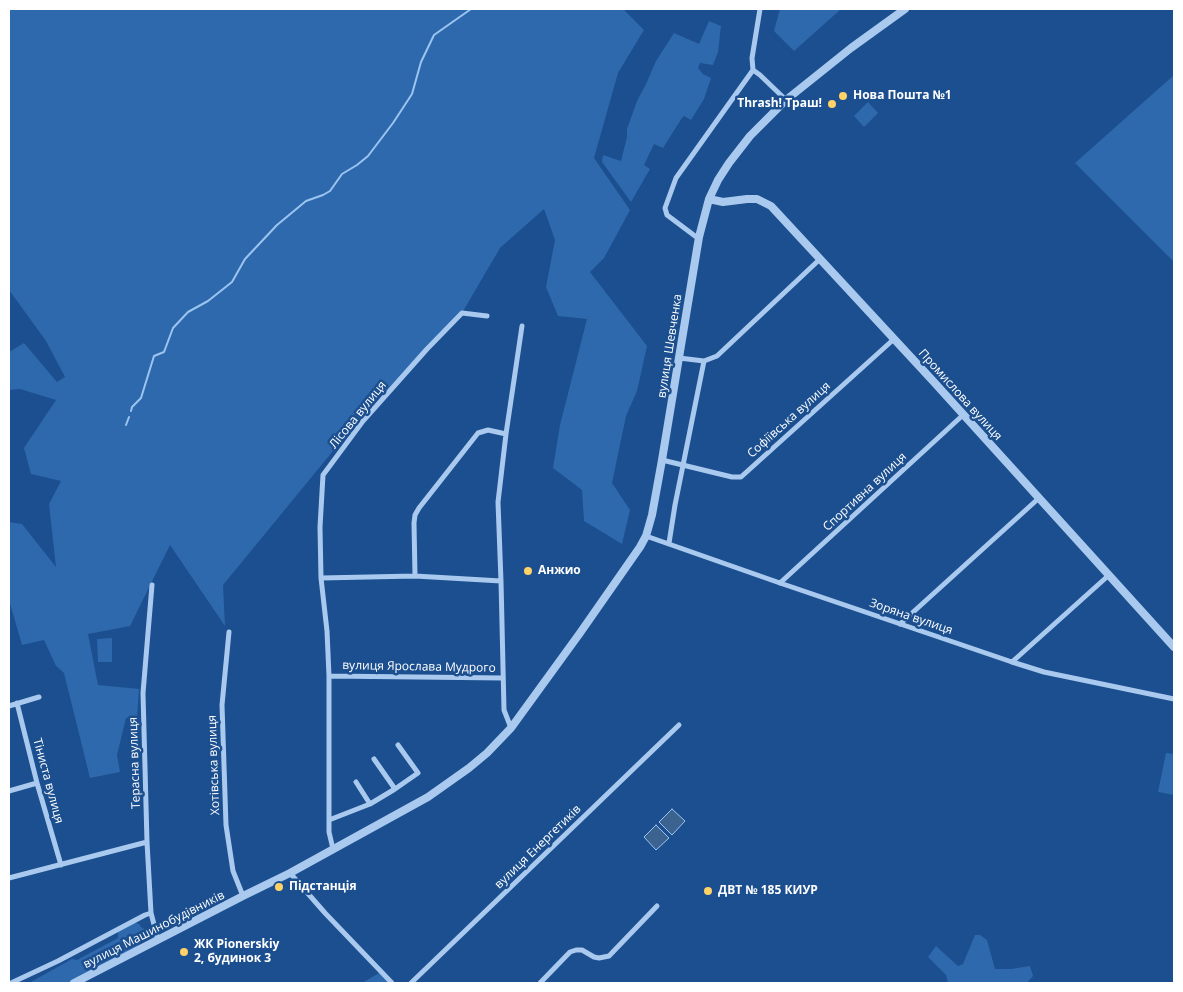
<!DOCTYPE html>
<meta charset="utf-8">
<style>
body{margin:0}
#map{position:relative;width:1183px;height:992px;overflow:hidden;background:#1b4f8f;font-family:"Open Sans",sans-serif}
canvas{display:block}
.frame{position:absolute;inset:0;border:10px solid #fff;pointer-events:none}
</style>
<div id="map">
<canvas width="1183" height="992"></canvas>
<div class="frame"></div>
</div>
<script>
const c = document.querySelector('canvas').getContext('2d');
c.lineJoin = 'round';
function fill(path, color) { c.fillStyle = color; c.fill(path, 'evenodd'); }
const shape = rows => new Path2D(rows.map(r => 'M' + r).join(''));
function strokePath(path, color, width, dash) { c.strokeStyle = color; c.lineWidth = width; c.lineCap = dash ? 'butt' : 'round'; c.setLineDash(dash || []); c.stroke(path); }
function write(font, color, halo, rows, align = 'center') {
  c.font = font + ' "Open Sans",sans-serif'; c.lineWidth = 5; c.setLineDash([]); c.textBaseline = 'middle'; c.strokeStyle = halo; c.fillStyle = color; for (const [text, x, y, turn = 0] of rows) {
    c.save(); c.translate(x, y); c.rotate((+turn || 0) * Math.PI / 180); c.textAlign = isNaN(turn) ? turn : align; if (halo) c.strokeText(text, 0, 0); c.fillText(text, 0, 0); c.restore();
  }
}
fill(shape([
 [9,9,623,9,644,30,618,73,594,158,630,210,604,258,590,272,647,346,637,391,626,416,612,483,630,510,622,544,584,521,582,490,553,468,560,425,587,319,558,316,546,287,555,240,544,209,500,248,462,313,365,412,223,585,225,626,170,545,130,626,88,634,98,685,139,689,137,717,126,718,117,755,120,772,90,778,64,673,56,666,44,640,22,645,9,600,9,522,22,524,56,567,49,504,61,481,31,474,24,448,56,400,20,389,9,390,9,352,24,343,57,382,65,377,46,341,9,290],
 [780,9,841,9,794,51,774,31],
 [709,21,721,26,718,52,713,65,700,63,698,68,703,74,711,78,704,99,691,120,684,116,682,118,663,148,654,144,644,165,650,169,631,202,602,162,603,155,621,161,627,137,627,129,637,101,646,84,656,61,674,33,699,44],
 [1174,75,1174,262,1075,163],
 [868,102,878,113,864,127,854,116],
 [112,638,112,662,98,662,97,639],
 [1166,753,1174,754,1174,795,1158,792],
 [134,922,139,924,142,928,148,930,147,935,142,938,139,945,132,950,68,983,29,983,72,959,77,960,118,938,118,932],
 [975,935,980,935,987,940,995,969,1011,969,1030,966,1033,976,1027,983,948,983,946,975,928,957,936,946,958,966,963,964],
 [381,972,392,983,362,983]
]), '#2e69ad');
const water = shape([
 [672,809,685,821,672,835,659,822,672,809],
 [656,825,669,838,656,850,644,837,656,825]
]);
fill(water, '#3c6290');
strokePath(water, '#9cc4f0', 1);
strokePath(shape([
 [131,411,132,407,141,398,154,356,164,352,173,328,188,312,208,301,232,282,245,259,277,225,306,201,323,195,330,191,342,174,357,165,368,156,393,123,412,94,421,62,434,35,471,9],
 [126,425,129,417]
]), '#9cc4f0', 2);
strokePath(shape([
 [753,70,760,75,786,100],
 [699,237,695,236,667,215,665,208,676,178,753,70,752,58,760,9],
 [679,358,704,361,717,356,820,259],
 [662,460,732,477,741,477,894,339],
 [646,536,780,583,1012,662,1044,672,1174,699],
 [669,543,675,505,704,361],
 [415,576,414,523,415,515,419,508,478,433,488,430,506,434],
 [321,578,415,576,501,581],
 [780,583,963,415],
 [152,585,143,693,147,842,151,913,158,940],
 [900,624,1039,498],
 [229,632,222,705,226,825,233,871,243,896],
 [1012,662,1109,575],
 [329,676,503,678],
 [17,703,37,783,61,865],
 [9,706,39,697],
 [511,728,504,710,501,581,498,502,506,434,522,326],
 [374,759,395,789],
 [356,782,370,804],
 [9,791,37,783],
 [329,820,370,804,395,789,418,773,398,745],
 [333,849,329,832,329,676,327,631,321,578,320,527,323,475,363,421,427,349,462,313,487,316],
 [290,873,325,913,392,983],
 [9,878,147,842],
 [11,983,58,961,145,915,151,913],
 [411,983,679,725],
 [540,983,570,952,576,950,582,950,594,957,599,958,609,956,657,906]
]), '#a9c9ee', 5);
strokePath(shape([
 [709,199,723,202,747,199,757,199,771,206,933,381,1174,647],
 [74,983,243,896,290,873,428,797,469,768,487,753,511,728,580,633,640,547,646,536,652,515,662,460,699,237,709,199,718,180,729,163,750,136,786,100,851,48,905,9]
]), '#a9c9ee', 8);
for (const [x, y, r, color] of [
 [843,96,5,"#ffd166"],
 [832,104,5,"#ffd166"],
 [528,571,5,"#ffd166"],
 [279,887,5,"#ffd166"],
 [708,891,5,"#ffd166"],
 [184,952,5,"#ffd166"]
]) { const dot = new Path2D(); dot.arc(x, y, r, 0, 2 * Math.PI); c.fillStyle = color; c.fill(dot); strokePath(dot, '#1b4f8f', 2); }
write('bold 12px', '#fff', '#1b4f8f', [
 ["Нова Пошта №1",853,96],
 ["Thrash! Траш!",822,104,"right"],
 ["Анжио",538,571],
 ["Підстанція",289,887],
 ["ДВТ № 185 КИУР",718,891],
 ["ЖК Pionerskiy",194,945],
 ["2, будинок 3",194,959]
], 'left');
write('12px', '#fff', '#1b4f8f', [
 ["вулиця Шевченка",670,346,-81],
 ["Промислова вулиця",960,395,48],
 ["Лісова вулиця",358,415,-51],
 ["Софіївська вулиця",789,420,-42],
 ["Спортивна вулиця",865,492,-43],
 ["Зоряна вулиця",911,617,19],
 ["вулиця Ярослава Мудрого",419,667,1],
 ["Терасна вулиця",135,763,-92],
 ["Хотівська вулиця",214,765,-92],
 ["Тіниста вулиця",48,781,75],
 ["вулиця Енергетиків",538,847,-44],
 ["вулиця Машинобудівників",154,930,-27]
]);
</script>
